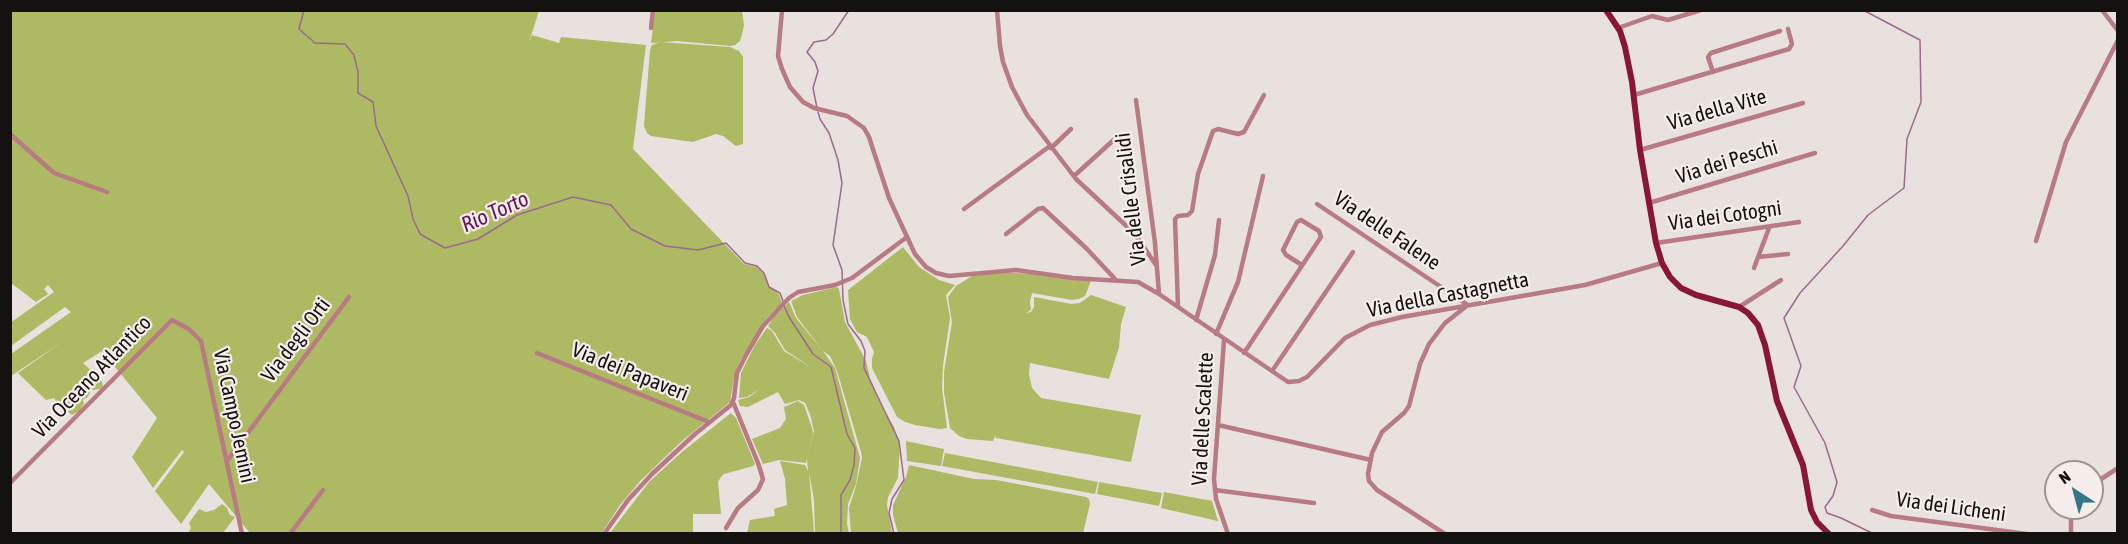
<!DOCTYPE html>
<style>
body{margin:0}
#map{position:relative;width:2128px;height:544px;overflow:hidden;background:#e8e1dd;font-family:"Asap Condensed",sans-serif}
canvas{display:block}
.frame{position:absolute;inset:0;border:12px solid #141211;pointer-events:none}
.north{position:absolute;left:2044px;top:460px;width:60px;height:60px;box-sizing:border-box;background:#f5eeeb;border:2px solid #9b9694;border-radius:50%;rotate:324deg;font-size:16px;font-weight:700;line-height:24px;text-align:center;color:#141211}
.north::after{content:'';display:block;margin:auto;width:21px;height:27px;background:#357589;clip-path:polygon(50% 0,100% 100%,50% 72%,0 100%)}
</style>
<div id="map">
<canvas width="2128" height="544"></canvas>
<div class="frame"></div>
<div class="north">N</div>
</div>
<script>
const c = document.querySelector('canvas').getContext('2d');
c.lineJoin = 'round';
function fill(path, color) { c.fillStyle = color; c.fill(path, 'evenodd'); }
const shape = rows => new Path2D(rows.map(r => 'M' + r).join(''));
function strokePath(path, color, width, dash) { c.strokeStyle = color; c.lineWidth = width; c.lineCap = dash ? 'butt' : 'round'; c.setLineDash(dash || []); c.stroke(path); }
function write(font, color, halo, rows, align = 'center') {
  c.font = font + ' "Asap Condensed",sans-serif'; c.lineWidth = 4.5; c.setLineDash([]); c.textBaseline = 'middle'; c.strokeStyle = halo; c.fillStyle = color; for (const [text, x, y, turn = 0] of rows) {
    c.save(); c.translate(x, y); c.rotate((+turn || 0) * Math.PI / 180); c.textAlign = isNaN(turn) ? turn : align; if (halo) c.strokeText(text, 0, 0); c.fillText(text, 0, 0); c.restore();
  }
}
fill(shape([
 [11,10,539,11,529,42,532,35,559,43,561,37,646,45,633,149,744,264,757,267,764,274,769,287,779,294,782,303,766,319,739,363,734,379,730,402,682,441,641,480,620,505,601,534,250,533,209,484,181,524,155,491,184,452,182,450,153,488,132,457,157,418,102,351,83,363,95,374,102,382,103,386,100,389,91,390,88,397,83,400,84,404,79,411,72,415,58,404,54,398,46,400,18,373,62,342,11,376,11,354,71,312,65,307,11,346,10,323,54,292,48,285,44,289,48,294,36,302,11,283],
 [655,11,742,11,744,25,742,34,740,41,735,45,730,46,677,41,651,43],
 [660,42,730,47,739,51,743,57,743,144,736,146,723,136,716,134,693,142,651,136,647,133,644,126,650,50,652,45],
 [903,247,919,267,939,280,955,285,946,295,950,318,943,365,942,388,947,428,940,429,915,425,905,422,897,417,872,368,872,359,874,352,867,337,857,332,850,319,848,290],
 [1002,272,1031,274,1091,281,1085,296,1079,299,1072,300,1032,293,1030,301,1031,310,1026,313,1031,312,1034,307,1034,297,1072,304,1080,303,1091,295,1126,307,1121,324,1119,347,1109,379,1030,363,1029,374,1032,388,1041,398,1141,415,1131,462,996,438,995,436,993,441,967,439,959,436,950,428,944,392,944,372,952,322,948,297,956,286,972,276],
 [837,287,839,289,845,322,866,361,870,378,882,407,894,427,900,445,898,478,888,497,887,505,892,533,851,533,849,508,856,486,862,458,861,452,837,371,830,356,823,351,835,368,860,458,856,484,848,504,847,524,849,533,815,533,814,500,809,472,814,533,747,533,750,520,775,516,774,509,787,505,785,479,780,461,805,465,808,471,807,459,814,431,810,414,805,403,799,400,785,404,778,392,748,407,740,406,738,400,749,397,760,389,747,397,739,398,741,373,755,345,767,328,772,331,784,351,812,368,785,350,775,333,768,326,773,318,789,302,796,318,823,351,797,317,791,301,803,295],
 [798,401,804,405,812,428,813,434,806,463,779,460,763,464,752,439,780,428,786,419,784,407],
 [731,413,736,418,755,464,753,466,724,474,721,477,718,482,721,514,693,514,693,533,610,533,649,482,682,452],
 [906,441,944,449,941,466,907,461],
 [945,453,1098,482,1095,494,942,466],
 [909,465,974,479,996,480,1086,497,1089,499,1090,504,1083,533,1038,532,1037,534,898,533,893,515,893,505,906,477],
 [1099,482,1162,493,1159,506,1097,494],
 [1164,492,1212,501,1218,521,1161,508],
 [222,504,227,508,230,515,235,517,223,533,188,533,191,528,189,523,199,509,206,512,214,510]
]), '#adb963');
strokePath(shape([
 [304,10,299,29,315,43,345,44,354,55,358,72,358,93,373,102,376,126,408,196,413,219,420,234,445,248,478,239,517,215,573,197,611,205,631,229,665,246,698,250,726,243,745,263,757,266,764,273,769,287,780,293,783,301],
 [1863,10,1920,40,1921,102,1907,139,1904,188,1868,215,1843,246,1800,293,1784,318,1801,366,1794,387,1825,443,1837,482,1833,496,1825,507,1827,513,1841,518,1874,534],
 [817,108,813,88,818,71,815,62,807,52,814,42,826,40,833,34,849,10],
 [818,112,820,119,829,133,838,160,842,183,833,245,842,270,843,300,848,324,861,341,865,351,864,368,899,441,904,480,892,499,889,513,894,534],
 [784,306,789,317,813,354,831,367,847,434,855,448,854,465,850,480,841,495,841,534]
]), '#9d6990', 1.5);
strokePath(shape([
 [782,10,778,56,782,69,790,87,803,102,814,108,847,116,864,128,869,137,889,198,915,254,926,267,936,273,949,276,1016,270,1073,278,1138,282,1159,294,1288,382,1299,381,1307,377,1345,338,1370,325,1402,317,1585,285,1662,263],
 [997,10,1000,46,1003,62,1012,87,1027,115,1076,179,1135,234,1156,265],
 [2102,10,2118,31],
 [651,28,653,10],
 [1618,28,1652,16,1668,20,1701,10],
 [1713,72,1708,57,1711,53,1780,31],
 [1634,95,1789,49,1792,44,1788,29],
 [1136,100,1155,243,1159,294],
 [10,134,54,173,107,192],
 [1051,148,1071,129],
 [1640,150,1803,103],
 [1074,176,1118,136],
 [1649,203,1815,153],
 [1317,204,1468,305,1445,323,1429,344,1420,364,1409,406,1404,413,1382,432,1372,453,1368,474,1369,481,1377,490,1445,534],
 [964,209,1050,146],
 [1006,234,1038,209,1043,208,1087,249,1116,280],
 [2036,241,2066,142,2118,40],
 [1656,243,1799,222],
 [1758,257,1788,254],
 [1754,268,1769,228],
 [1178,307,1175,219,1178,216,1188,215,1192,211,1198,174,1213,131,1218,129,1238,134,1244,132,1264,95],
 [1739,307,1781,280],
 [1196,320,1215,255,1219,220],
 [1216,334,1238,282,1263,176],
 [1224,340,1214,479,1216,499,1228,534],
 [537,353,709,422],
 [1244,353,1321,237,1319,231,1301,220,1297,222,1283,250,1286,255,1302,265],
 [1272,371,1353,252],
 [1218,425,1371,460],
 [227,461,349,297],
 [10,483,172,320,189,329,201,341,242,534],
 [2092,485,2118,468],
 [1215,490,1314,503],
 [1872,510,1891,516,2027,534],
 [726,528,738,508,758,490,763,479,758,463,733,402],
 [290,534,323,490],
 [604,534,628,500,652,474,695,434,731,405,734,398,737,373,746,355,763,326,789,298,798,292,835,285,852,278,907,237],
 [2071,534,2071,521,2074,508]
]), '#b97b83', 4.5);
strokePath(shape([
 [1606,10,1620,31,1625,47,1632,82,1640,150,1656,243,1662,263,1670,277,1681,288,1696,295,1739,307,1748,313,1758,325,1765,345,1777,401,1803,465,1811,510,1817,522,1829,534]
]), '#891637', 6);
write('21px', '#141211', '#f5eeeb', [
 ["Via della Vite",1717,110,-16],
 ["Via dei Peschi",1727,162,-17],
 ["Via delle Crisalidi",1131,199,-97],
 ["Via dei Cotogni",1725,216,-8],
 ["Via delle Falene",1387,231,34],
 ["Via della Castagnetta",1448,295,-11],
 ["Via degli Orti",296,340,-53],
 ["Via dei Papaveri",630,372,22],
 ["Via Oceano Atlantico",92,377,-46],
 ["Via Campo Jemini",234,416,78],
 ["Via delle Scalette",1203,419,-87],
 ["Via dei Licheni",1951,507,8]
]);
write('italic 22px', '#69115a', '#f5eeeb', [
 ["Rio Torto",495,212,-24]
]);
</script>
